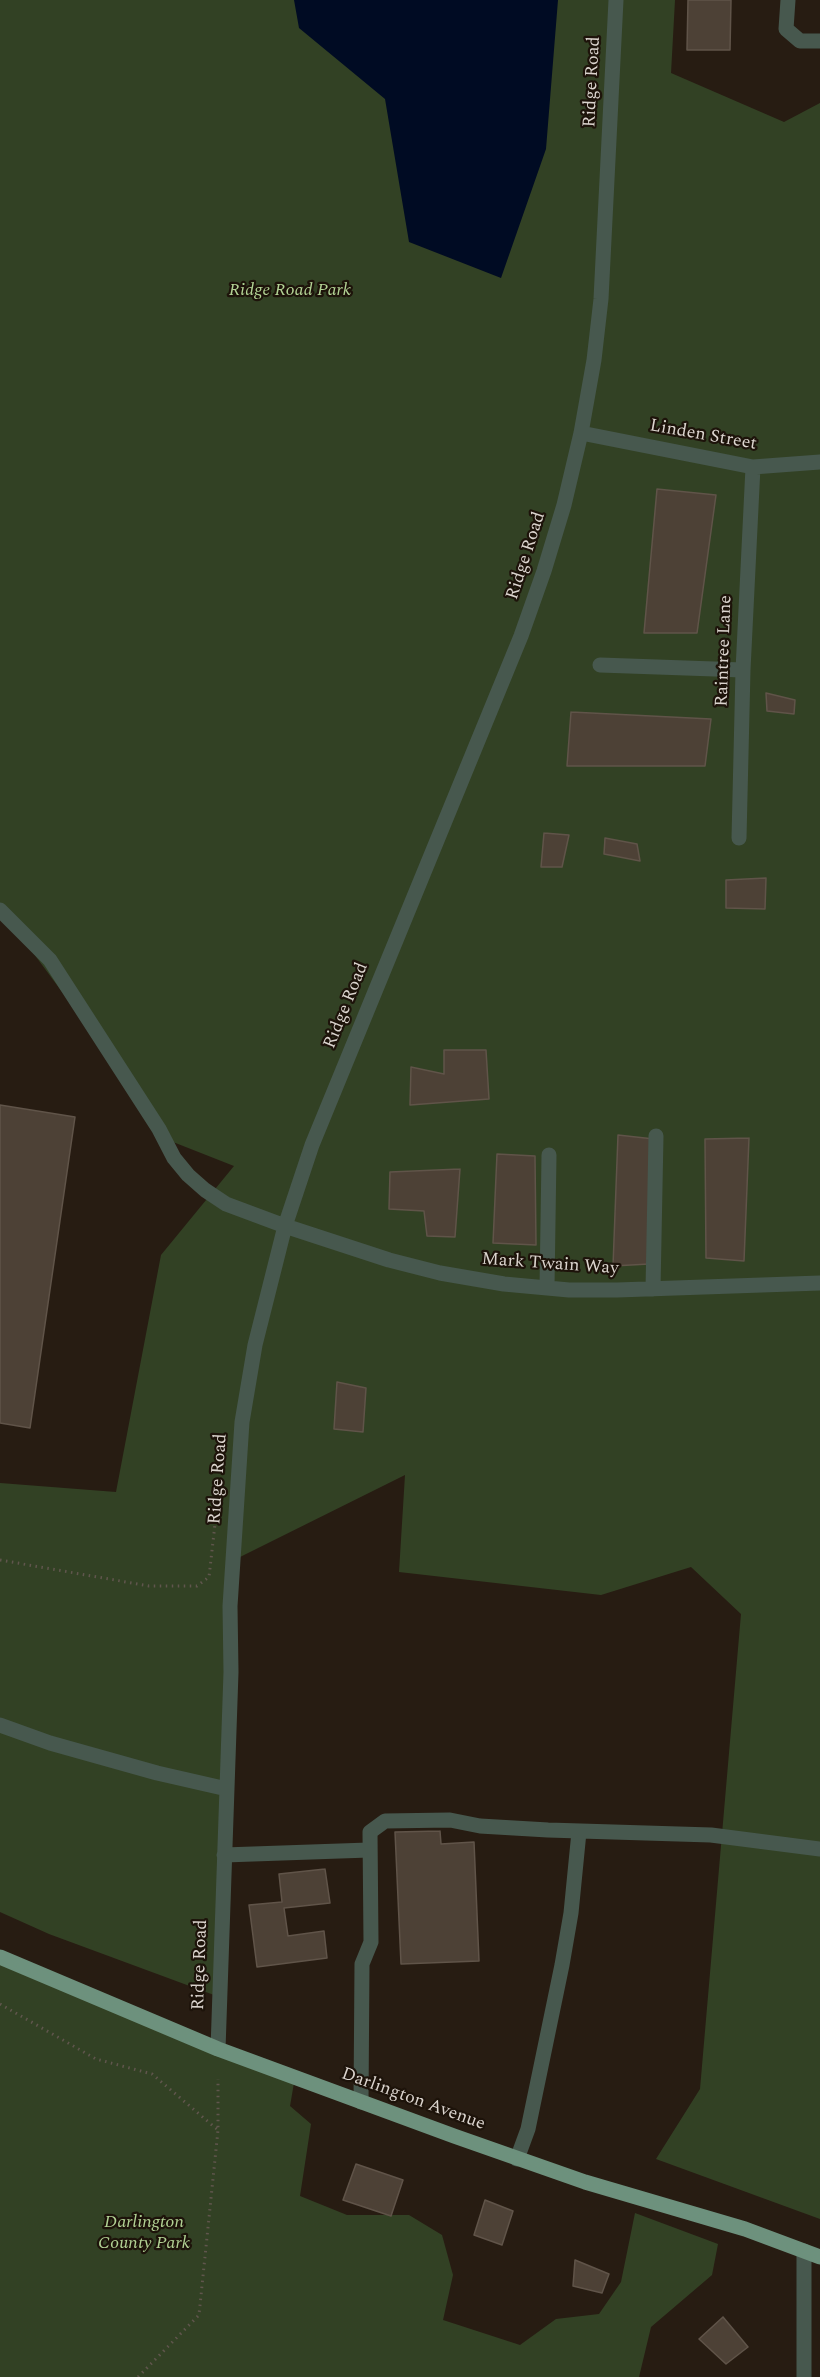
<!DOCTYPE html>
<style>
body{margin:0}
canvas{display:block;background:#271c12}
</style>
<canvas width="820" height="2377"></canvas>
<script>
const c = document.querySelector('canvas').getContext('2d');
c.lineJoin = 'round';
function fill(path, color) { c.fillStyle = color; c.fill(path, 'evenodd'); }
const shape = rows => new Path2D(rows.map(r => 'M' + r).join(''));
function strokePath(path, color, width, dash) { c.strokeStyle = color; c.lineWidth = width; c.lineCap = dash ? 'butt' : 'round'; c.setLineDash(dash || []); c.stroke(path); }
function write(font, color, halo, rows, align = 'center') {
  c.font = font + ' Spectral,serif'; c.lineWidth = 4.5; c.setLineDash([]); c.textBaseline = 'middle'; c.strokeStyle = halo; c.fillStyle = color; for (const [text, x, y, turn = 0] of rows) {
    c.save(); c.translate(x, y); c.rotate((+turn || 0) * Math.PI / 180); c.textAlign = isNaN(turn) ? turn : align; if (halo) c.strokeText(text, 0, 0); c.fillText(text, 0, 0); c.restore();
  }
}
fill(shape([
 [0,0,675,0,671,73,784,122,820,103,820,2219,656,2159,700,2089,741,1614,691,1567,601,1595,399,1572,405,1475,238,1558,214,1995,49,1934,0,1912,0,1483,116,1492,161,1255,234,1166,173,1142,0,908],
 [0,1957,295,2077,290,2106,311,2124,300,2196,347,2215,409,2215,442,2235,453,2275,443,2320,520,2345,556,2319,599,2314,621,2282,635,2213,718,2244,712,2275,651,2327,639,2377,0,2377]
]), '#324124');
fill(shape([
 [294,0,558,0,546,149,501,278,409,242,385,99,299,28]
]), '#000b23');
const building = shape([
 [688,0,731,0,730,50,687,50,688,0],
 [657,489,716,495,697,633,644,633,657,489],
 [766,693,795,700,794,714,767,711,766,693],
 [571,712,711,719,705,766,567,766,571,712],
 [544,833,569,835,562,867,541,867,544,833],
 [605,838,637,844,640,861,604,854,605,838],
 [766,878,765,909,726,908,726,880,766,878],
 [444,1050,486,1050,489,1099,410,1105,411,1067,444,1074,444,1050],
 [0,1105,75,1117,30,1428,0,1423,0,1105],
 [618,1135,654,1139,649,1264,613,1266,618,1135],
 [749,1138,744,1261,706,1258,705,1139,749,1138],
 [497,1154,535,1156,536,1245,493,1243,497,1154],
 [460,1169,455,1237,427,1236,424,1211,389,1209,390,1172,460,1169],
 [337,1382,366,1388,363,1432,334,1429,337,1382],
 [440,1831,441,1844,474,1842,479,1961,401,1964,395,1832,440,1831],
 [325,1869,330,1903,284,1908,288,1936,324,1931,327,1958,257,1967,249,1905,282,1902,279,1874,325,1869],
 [356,2164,403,2180,391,2216,343,2200,356,2164],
 [485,2200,513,2211,502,2245,474,2235,485,2200],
 [575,2260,609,2274,602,2293,573,2286,575,2260],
 [723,2317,748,2347,726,2364,699,2339,723,2317]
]);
fill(building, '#4d4136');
strokePath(building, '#605449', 1.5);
strokePath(shape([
 [0,1560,149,1586,197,1586,209,1577,220,1480],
 [0,2004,96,2059,152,2074,218,2130,218,2079],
 [138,2377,199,2315,218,2130]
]), '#60564d', 3, [1.5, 4.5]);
strokePath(shape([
 [788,0,786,29,800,41,820,41],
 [581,433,753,467,820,462],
 [600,665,743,670],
 [739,838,743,670,753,467],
 [0,910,50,960,159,1129,174,1158,188,1175,205,1190,226,1204,285,1226,389,1260,440,1273,504,1284,569,1290,617,1290,820,1283],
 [547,1288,549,1155],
 [653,1289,656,1136],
 [0,1725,50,1743,157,1773,227,1789],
 [224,1855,369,1850],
 [218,2049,231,1672,230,1606,242,1422,255,1345,285,1226,312,1145,521,636,544,571,564,505,581,433,594,360,601,299,616,0],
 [361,2102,362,1964,371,1942,370,1832,385,1821,450,1820,480,1826,548,1830,711,1835,820,1849],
 [517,2159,528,2129,562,1965,571,1913,579,1832],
 [804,2377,804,2251]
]), '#47584e', 15);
strokePath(shape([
 [0,1957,218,2049,454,2136,585,2182,745,2229,820,2257]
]), '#6d917d', 15);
write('18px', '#dbd4ce', '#1d130a', [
 ["Ridge Road",593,82,-87],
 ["Linden Street",703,436,10],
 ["Ridge Road",527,556,-72],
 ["Raintree Lane",725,651,-88],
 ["Ridge Road",347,1006,-68],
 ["Mark Twain Way",550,1265,4],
 ["Ridge Road",219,1479,-86],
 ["Ridge Road",201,1965,-88],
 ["Darlington Avenue",413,2100,20]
]);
write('italic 18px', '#b2d294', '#1d130a', [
 ["Ridge Road Park",290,291],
 ["Darlington",144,2223],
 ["County Park",144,2244]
]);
</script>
